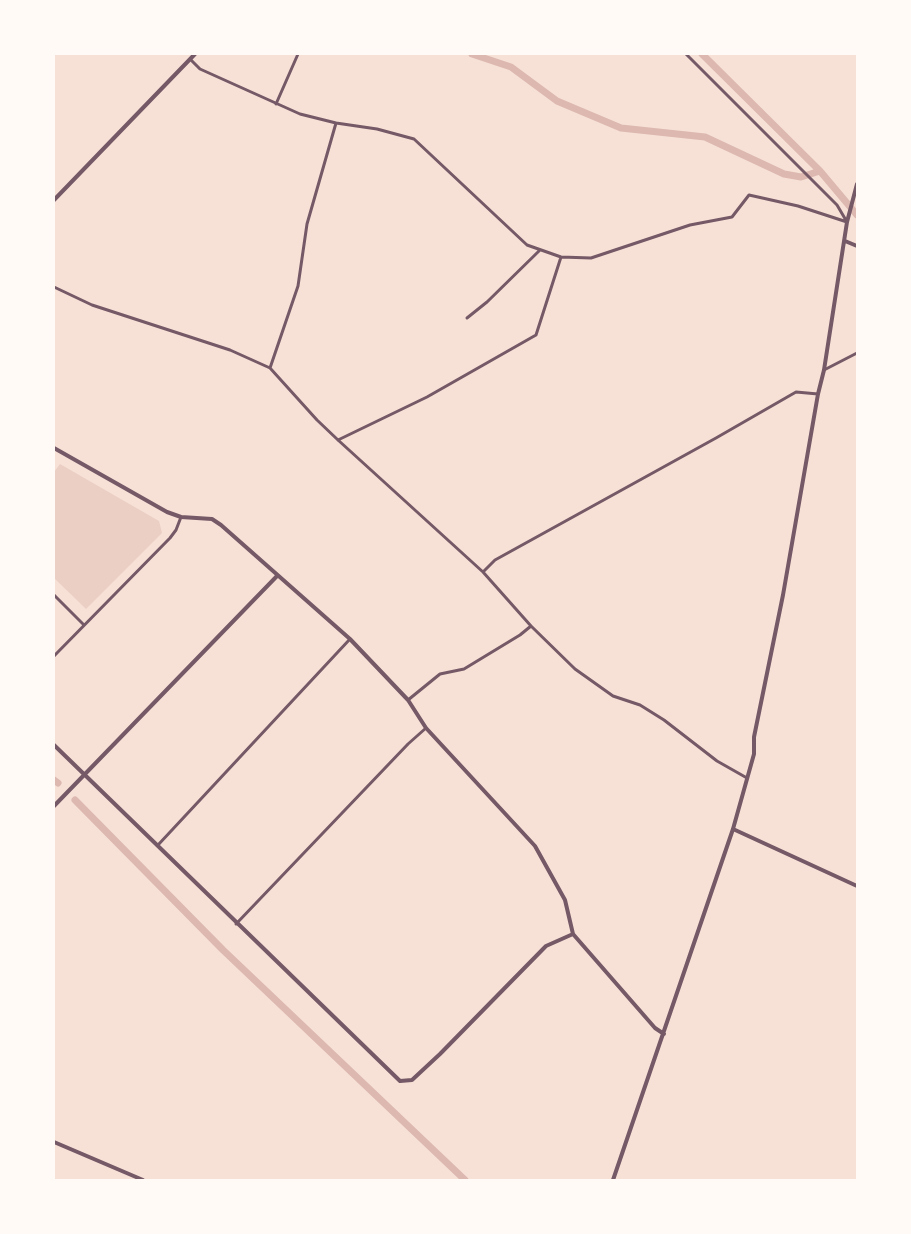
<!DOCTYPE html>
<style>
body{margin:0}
#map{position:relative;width:911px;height:1234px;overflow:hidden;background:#f7e1d7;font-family:Barlow,sans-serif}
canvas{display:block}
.frame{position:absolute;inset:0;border:55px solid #fffaf5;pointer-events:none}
</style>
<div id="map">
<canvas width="911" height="1234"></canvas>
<div class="frame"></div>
</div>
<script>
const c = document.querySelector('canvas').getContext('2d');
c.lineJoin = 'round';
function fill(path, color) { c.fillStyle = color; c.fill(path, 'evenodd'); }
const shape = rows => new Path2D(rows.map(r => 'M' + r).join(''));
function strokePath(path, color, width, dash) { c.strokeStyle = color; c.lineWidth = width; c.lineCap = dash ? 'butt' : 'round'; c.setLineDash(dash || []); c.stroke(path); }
fill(shape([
 [60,464,159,521,162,533,86,609,54,578,54,472]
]), '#ebcfc5');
strokePath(shape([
 [472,54,511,67,557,101,621,128,705,137,784,174,801,177,820,171],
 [702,54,820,171,857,215],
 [54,780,58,783],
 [75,800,223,950,465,1180]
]), '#dcb8b0', 7);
strokePath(shape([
 [686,54,837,205,847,222],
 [190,59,200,69,300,114,336,123,377,129,414,139,527,245,561,257,591,258,690,225,732,217,749,195,798,206,847,222],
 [276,104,298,54],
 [54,287,92,305,230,350,270,368,317,420,338,440,483,572,531,626,575,669,613,696,640,705,664,720,717,761,747,778],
 [467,318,487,302,540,250],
 [270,368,298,286,307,224,336,123],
 [824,370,857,353],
 [338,440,427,397,536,335,561,257],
 [483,572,495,560,716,438,796,392,818,394],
 [54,595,84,625],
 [54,656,170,538,176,530,181,517],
 [408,700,440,674,464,669,520,635,531,626],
 [158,845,350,639],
 [236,924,408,744,426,728]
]), '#755966', 3);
strokePath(shape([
 [54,200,195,54],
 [845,241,857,246],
 [54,448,167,512,181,517,212,519,221,525,350,639,408,700,426,728,535,846,565,900,573,934,655,1028,664,1034],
 [54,745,400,1081,412,1080,440,1054,546,946,573,934],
 [54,806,277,576],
 [733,829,857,886],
 [54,1142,143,1180],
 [613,1180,733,829,754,754,754,737,783,595,818,394,824,370,847,222,857,184]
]), '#755966', 4);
</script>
